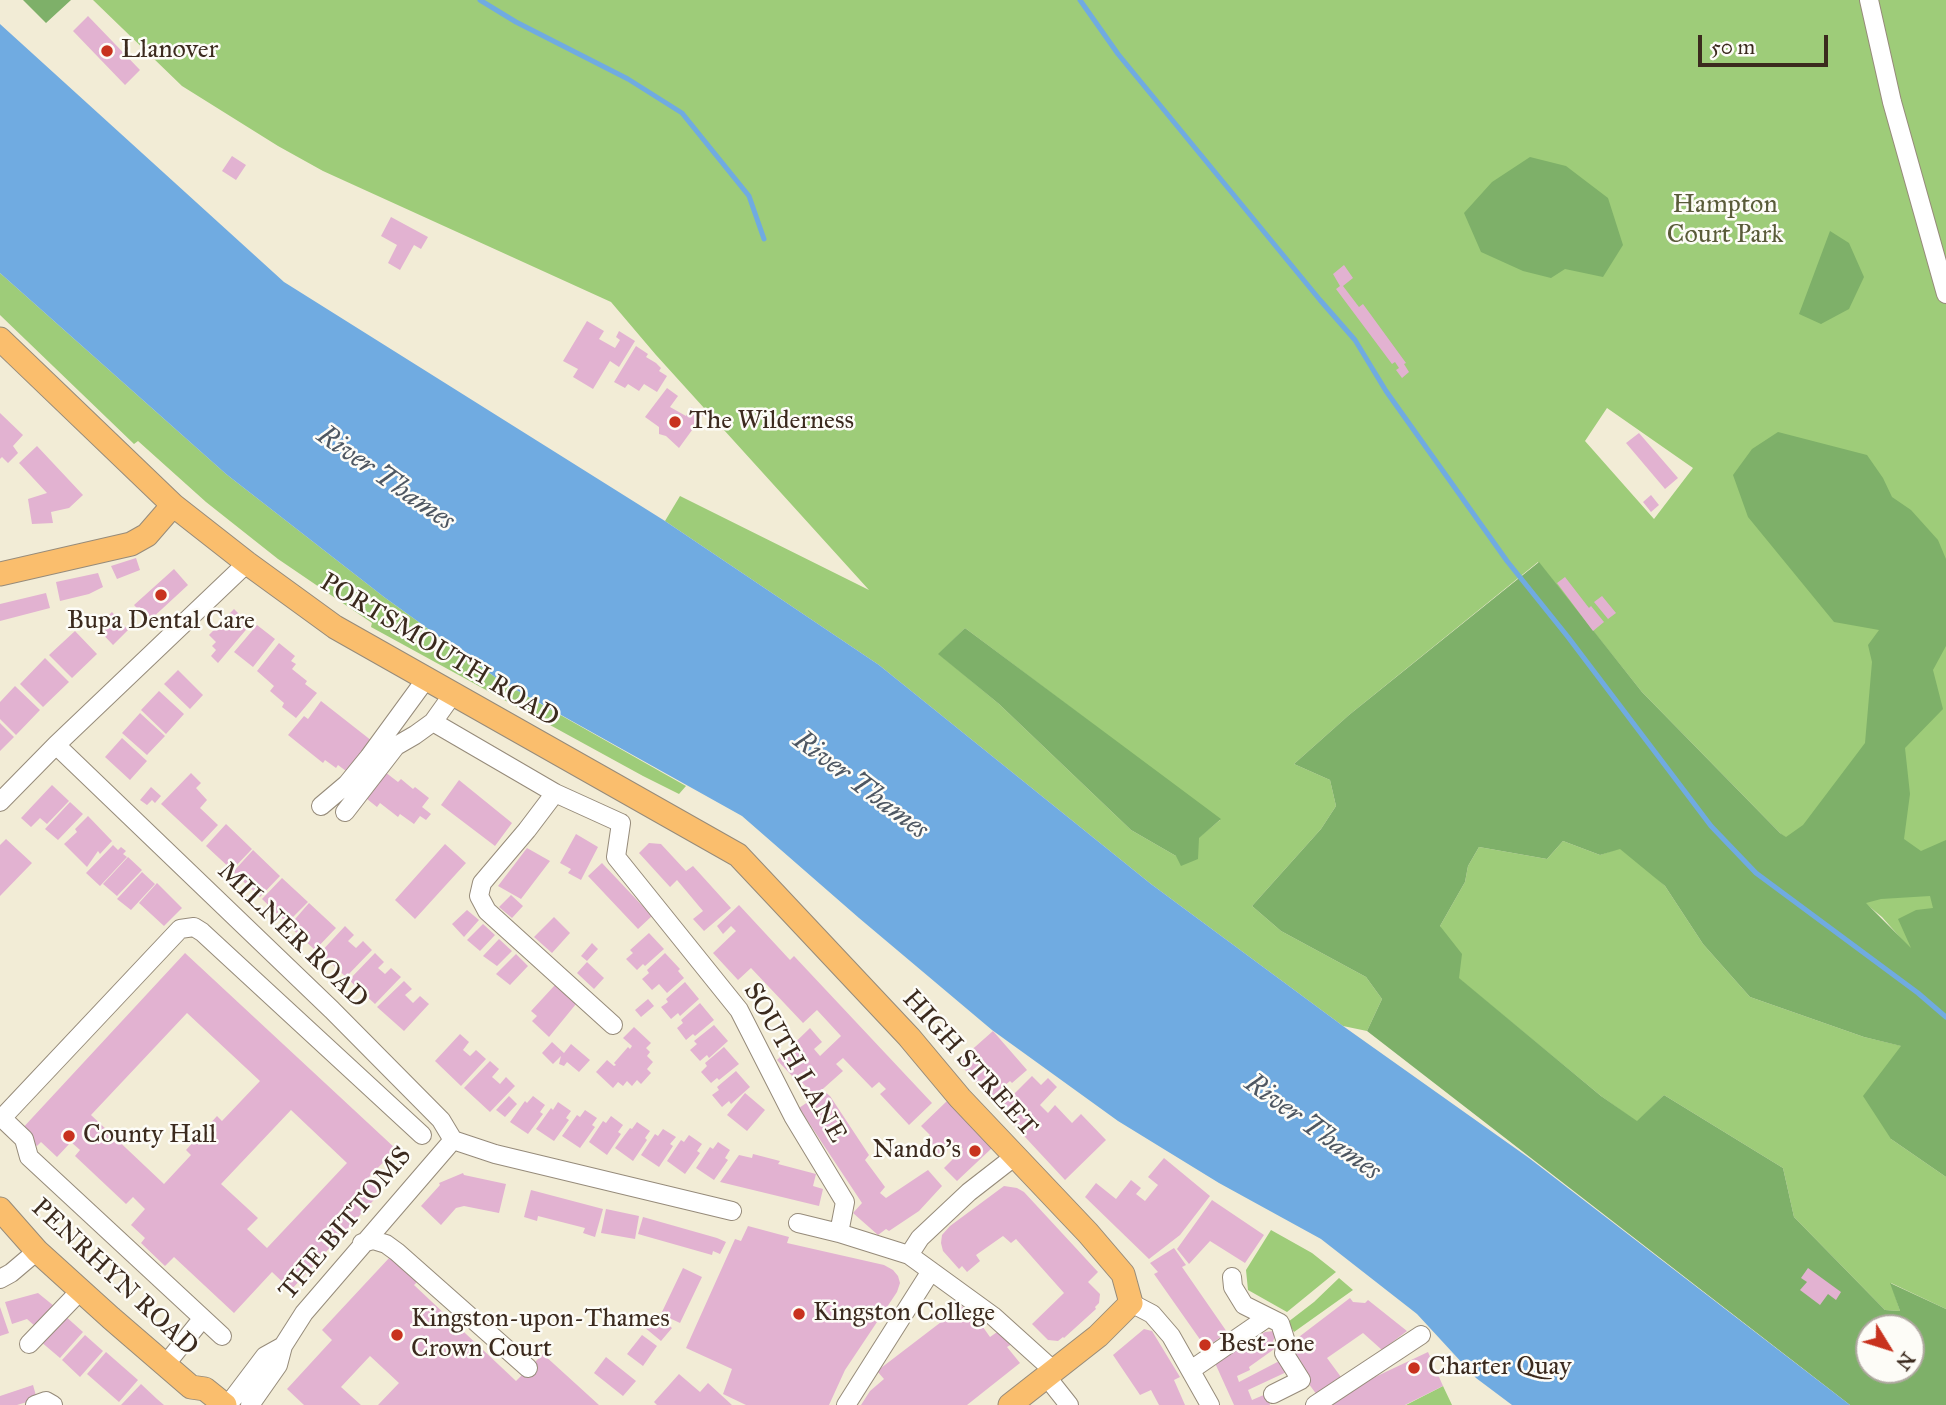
<!DOCTYPE html>
<style>
body{margin:0}
#map{position:relative;width:1946px;height:1405px;overflow:hidden;background:#f2ecd6;font-family:"IM FELL Great Primer",serif}
canvas{display:block}
.north{position:absolute;left:1855px;top:1314px;width:70px;height:70px;box-sizing:border-box;background:#fdfcf7;border:2px solid #afa8a0;border-radius:50%;rotate:128deg;font-size:19px;font-weight:700;line-height:28px;text-align:center;color:#3b2a1e}
.north::after{content:'';display:block;margin:auto;width:24px;height:32px;background:#c8321e;clip-path:polygon(50% 0,100% 100%,50% 72%,0 100%)}
.scale{position:absolute;left:1698px;top:35px;width:130px;height:32px;box-sizing:border-box;border:4px solid #3b2a1e;border-top:0;padding-left:9px;font-size:21px;line-height:24px;white-space:nowrap;color:#3b2a1e;-webkit-text-stroke:5px #fdfcf7;paint-order:stroke}
</style>
<div id="map">
<canvas width="1946" height="1405"></canvas>
<div class="north">N</div>
<div class="scale">50 m</div>
</div>
<script>
const c = document.querySelector('canvas').getContext('2d');
c.lineJoin = 'round';
function fill(path, color) { c.fillStyle = color; c.fill(path, 'evenodd'); }
const shape = rows => new Path2D(rows.map(r => 'M' + r).join(''));
function strokePath(path, color, width, dash) { c.strokeStyle = color; c.lineWidth = width; c.lineCap = dash ? 'butt' : 'round'; c.setLineDash(dash || []); c.stroke(path); }
function write(font, color, halo, rows, align = 'center') {
  c.font = font + ' "IM FELL Great Primer",serif'; c.lineWidth = 5; c.setLineDash([]); c.textBaseline = 'middle'; c.strokeStyle = halo; c.fillStyle = color; for (const [text, x, y, turn = 0] of rows) {
    c.save(); c.translate(x, y); c.rotate((+turn || 0) * Math.PI / 180); c.textAlign = isNaN(turn) ? turn : align; if (halo) c.strokeText(text, 0, 0); c.fillText(text, 0, 0); c.restore();
  }
}
fill(shape([
 [93,0,1946,0,1946,979,1912,951,1882,917,1780,833,1642,692,1538,562,1349,715,1294,764,1330,780,1336,806,1321,829,1252,906,1281,931,1366,977,1382,999,1367,1031,1343,1026,1151,884,879,665,665,521,680,496,869,590,656,355,611,302,323,171,278,146,182,86],
 [1607,408,1693,468,1654,519,1585,441],
 [965,628,1220,820,1176,856,1131,830,999,704,939,654],
 [0,273,226,474,384,597,502,682,686,786,679,794,643,776,371,627,372,623,278,559,206,502,138,441,134,444,0,315],
 [1563,841,1600,855,1620,848,1642,865,1665,886,1703,944,1750,997,1864,1037,1902,1046,1891,1139,1946,1177,1946,1309,1891,1283,1900,1311,1885,1310,1794,1217,1783,1168,1664,1095,1637,1122,1601,1096,1458,978,1440,926,1465,882,1468,866,1479,847,1547,859],
 [1271,1230,1312,1253,1336,1272,1287,1312,1248,1290,1246,1270],
 [1339,1278,1353,1290,1294,1332,1288,1322,1314,1302],
 [1443,1386,1452,1405,1405,1405,1406,1405]
]), '#9ecc79');
fill(shape([
 [23,0,71,0,46,23],
 [1530,157,1566,166,1608,198,1623,245,1603,277,1565,269,1551,278,1523,271,1481,252,1464,213,1492,182],
 [1830,231,1849,243,1864,277,1849,309,1821,324,1799,314],
 [1778,432,1867,455,1883,478,1892,497,1911,510,1938,540,1946,559,1946,646,1933,670,1943,709,1905,748,1910,794,1904,839,1921,851,1946,840,1946,1177,1891,1139,1863,1096,1901,1046,1864,1037,1750,997,1703,944,1665,886,1620,849,1600,855,1563,841,1547,859,1479,847,1468,866,1465,882,1440,926,1462,954,1459,978,1601,1096,1637,1121,1664,1095,1783,1168,1794,1217,1885,1310,1900,1311,1890,1283,1946,1309,1946,1405,1850,1405,1367,1031,1382,999,1366,977,1281,931,1252,906,1321,829,1336,806,1330,780,1294,764,1349,715,1539,562,1642,692,1780,833,1786,837,1803,825,1865,743,1872,662,1868,645,1879,630,1834,622,1748,517,1733,475,1752,449],
 [1930,896,1933,908,1916,910,1898,919,1911,948,1866,903,1881,899],
 [1869,1328,1911,1328,1911,1370,1869,1370],
 [965,628,1221,819,1199,838,1198,859,1181,866,1176,856,1131,830,999,704,938,654]
]), '#7eb069');
fill(shape([
 [0,24,284,282,665,521,879,665,1151,884,1343,1026,1529,1158,1850,1405,1512,1405,1476,1378,1417,1314,1321,1239,1219,1183,1118,1121,992,1030,859,918,742,816,502,682,384,597,226,474,0,273]
]), '#70abe1');
strokePath(shape([
 [480,0,516,22,628,79,682,113,749,196,764,239],
 [1080,0,1118,54,1320,300,1355,340,1386,391,1507,561,1568,637,1711,826,1756,873,1918,993,1946,1017]
]), '#70abe1', 5);
fill(shape([
 [88,16,140,70,125,85,73,31],
 [232,156,246,165,236,180,222,171],
 [391,217,428,237,421,249,414,245,400,270,388,263,397,245,381,236],
 [1344,265,1353,278,1343,286,1359,307,1363,304,1406,363,1404,364,1409,372,1402,378,1396,370,1399,368,1395,362,1392,364,1336,289,1340,286,1333,274],
 [587,321,604,331,599,339,615,348,620,340,616,337,619,331,635,341,619,367,610,361,593,389,573,377,578,369,563,361],
 [636,346,648,354,646,357,656,363,661,368,659,371,667,376,657,392,644,384,639,391,628,384,625,388,614,382],
 [667,388,678,396,670,407,686,416,691,407,703,415,679,448,666,436,659,434,659,427,645,417],
 [0,413,23,435,13,446,18,453,8,463,2,457,0,459],
 [1639,433,1678,478,1665,489,1626,443],
 [37,446,83,495,69,508,51,512,53,523,32,524,28,499,47,493,19,463],
 [1651,495,1659,505,1651,512,1643,502],
 [136,558,140,570,117,579,111,566],
 [174,569,188,585,149,621,134,605],
 [98,573,103,587,89,594,60,601,56,582],
 [1565,577,1589,608,1591,606,1604,622,1593,631,1557,583],
 [46,593,50,608,0,621,0,604],
 [1602,596,1616,613,1608,619,1594,602],
 [234,609,250,625,218,663,211,656,216,650,212,646,216,642,209,635],
 [112,612,128,630,113,645,96,627],
 [257,625,275,639,253,667,234,652],
 [75,631,97,654,72,678,49,655],
 [279,643,295,656,291,661,296,664,292,669,307,681,305,684,317,693,296,718,282,707,284,703,270,691,274,686,257,671],
 [45,658,69,682,43,707,20,684],
 [178,670,203,695,190,709,164,684],
 [15,686,40,710,16,735,0,719,0,702],
 [159,691,184,714,166,734,141,710],
 [321,701,372,741,358,780,338,765,336,768,325,760,323,763,288,735,304,716,308,719],
 [140,713,165,736,147,755,122,733],
 [0,723,14,737,0,751],
 [122,738,147,761,130,780,105,757],
 [385,772,398,782,401,779,413,789,415,787,429,798,422,807,431,814,426,820,420,816,414,824,400,814,398,817,380,803,377,807,362,795],
 [191,773,201,783,196,788,207,800,200,808,218,825,202,842,161,804],
 [459,780,512,823,495,846,441,805],
 [52,785,69,801,47,824,40,818,31,827,21,818],
 [151,787,161,796,155,803,152,800,147,805,140,800],
 [70,802,83,814,58,840,45,829],
 [88,816,112,841,100,854,98,851,87,867,64,844,77,832,75,829],
 [226,824,252,849,232,870,206,846],
 [576,834,598,847,581,880,568,873,571,869,560,863],
 [6,839,32,863,0,896,0,845],
 [649,843,661,844,686,871,693,866,731,908,704,931,693,919,703,911,677,880,670,887,639,853],
 [445,844,466,863,415,919,395,900],
 [113,845,118,850,121,847,126,851,123,854,127,857,100,886,86,873],
 [527,848,550,861,521,899,498,886],
 [253,850,280,876,260,897,233,872],
 [128,857,142,870,117,896,103,884],
 [602,863,652,916,638,929,588,876],
 [142,872,155,884,131,910,117,899],
 [282,878,308,902,287,923,262,899],
 [157,883,182,908,164,926,139,903],
 [511,895,523,906,512,918,499,907],
 [309,903,336,928,315,950,289,926],
 [739,905,790,960,794,956,932,1103,909,1125,880,1094,886,1089,879,1082,872,1088,843,1058,836,1064,843,1071,815,1096,795,1075,793,1077,777,1060,810,1028,822,1042,814,1049,820,1056,841,1036,817,1010,803,1023,751,968,738,980,713,953,736,931,731,926,723,934,717,926],
 [467,910,479,920,464,937,452,924],
 [554,917,570,933,552,953,534,937],
 [483,924,495,935,480,951,467,940],
 [345,926,354,935,348,941,356,948,363,941,372,950,346,977,320,953],
 [649,933,664,949,645,966,643,964,637,970,626,959,633,953,630,950],
 [499,939,512,951,497,966,483,956],
 [592,943,598,949,587,961,581,956],
 [185,953,396,1149,369,1177,383,1190,291,1290,272,1272,234,1313,174,1257,165,1266,141,1243,145,1238,131,1225,145,1209,133,1197,126,1204,75,1156,80,1150,71,1142,57,1157,41,1142,37,1146,20,1131],
 [187,1013,260,1081,222,1121,217,1116,186,1150,191,1155,164,1184,91,1115],
 [291,1110,347,1163,267,1248,247,1229,258,1218,221,1184],
 [375,953,384,962,378,968,385,974,391,968,401,977,375,1004,349,980],
 [665,953,680,969,678,971,684,978,667,993,659,984,652,990,642,979,649,973,647,970],
 [516,954,528,966,510,985,496,974],
 [587,962,604,978,594,989,577,973],
 [404,981,412,989,405,995,413,1003,420,996,429,1004,404,1031,377,1007],
 [685,982,699,999,680,1016,678,1013,671,1019,661,1007,668,1002,666,999],
 [555,985,576,1004,549,1037,532,1021,537,1016,531,1011],
 [648,999,654,1006,641,1017,635,1010],
 [700,1003,714,1020,695,1036,693,1034,686,1040,677,1028,683,1023,681,1020],
 [714,1025,728,1041,709,1058,707,1055,700,1061,690,1050,697,1044,694,1041],
 [634,1027,651,1043,646,1048,650,1052,647,1056,653,1062,647,1069,651,1073,641,1084,637,1080,632,1086,627,1081,623,1086,618,1082,613,1088,596,1072,607,1060,614,1066,616,1065,614,1063,628,1047,630,1049,632,1046,623,1038],
 [993,1031,1027,1070,1012,1083,1010,1081,990,1098,958,1062],
 [460,1034,469,1042,463,1050,470,1056,476,1050,486,1059,461,1086,435,1061],
 [552,1042,564,1053,571,1044,590,1060,579,1072,567,1062,564,1066,559,1064,561,1056,553,1064,542,1053],
 [724,1047,739,1064,719,1080,717,1078,711,1083,701,1072,707,1066,705,1063],
 [490,1061,499,1069,492,1077,500,1084,506,1077,515,1086,490,1112,464,1088],
 [736,1071,750,1087,731,1104,729,1101,722,1107,712,1095,719,1090,717,1087],
 [1032,1076,1041,1085,1048,1078,1057,1087,1040,1105,1048,1113,1055,1105,1072,1123,1081,1114,1106,1140,1065,1180,999,1109],
 [824,1091,830,1096,869,1155,865,1160,885,1187,880,1193,886,1198,928,1170,942,1186,919,1211,889,1231,886,1229,878,1235,853,1213,862,1203,799,1108],
 [745,1093,765,1110,747,1131,727,1115],
 [509,1096,517,1104,505,1117,496,1110],
 [533,1096,545,1105,540,1112,543,1114,528,1134,510,1122,525,1101,527,1103],
 [947,1101,992,1148,957,1181,944,1168,963,1149,956,1142,937,1160,926,1149,932,1143,927,1138,930,1135,921,1126],
 [558,1102,571,1111,566,1118,569,1120,554,1141,536,1129,551,1108,553,1110],
 [585,1110,597,1118,592,1125,595,1127,580,1148,562,1136,577,1115,580,1117],
 [611,1116,623,1125,618,1132,621,1134,607,1155,589,1142,603,1121,606,1123],
 [637,1122,650,1131,645,1138,647,1140,633,1161,615,1148,630,1128,632,1129],
 [663,1129,676,1137,670,1144,673,1146,659,1167,641,1155,655,1134,658,1136],
 [689,1135,702,1144,697,1151,700,1153,685,1174,667,1161,681,1140,684,1142],
 [718,1142,730,1150,725,1158,728,1160,714,1180,696,1168,710,1147,713,1149],
 [753,1154,780,1161,778,1164,816,1174,813,1186,823,1189,819,1206,720,1182,739,1155,752,1158],
 [1164,1158,1210,1196,1180,1235,1149,1259,1085,1197,1096,1183,1116,1199,1131,1180,1141,1188,1136,1194,1145,1201,1158,1185,1148,1177],
 [463,1173,464,1175,506,1184,499,1213,464,1206,456,1208,441,1225,421,1206,440,1185,439,1183],
 [1004,1186,1017,1188,1024,1192,1098,1272,1088,1282,1100,1294,1099,1303,1095,1307,1096,1309,1064,1338,1063,1337,1058,1341,1048,1340,1032,1324,1064,1293,1016,1239,1011,1243,1003,1236,976,1255,980,1261,967,1272,962,1266,959,1269,943,1251,941,1243,942,1235,950,1226],
 [531,1190,603,1209,595,1237,583,1233,585,1228,538,1216,537,1221,524,1217],
 [1212,1200,1264,1235,1245,1263,1210,1241,1189,1264,1177,1249],
 [606,1209,639,1216,635,1239,601,1233],
 [643,1217,717,1238,726,1242,720,1254,713,1251,712,1255,638,1234],
 [748,1226,789,1237,787,1243,884,1265,893,1270,898,1276,900,1283,897,1292,845,1370,829,1405,746,1405,723,1394,732,1369,686,1348,735,1239,741,1241],
 [1174,1248,1186,1265,1182,1267,1227,1332,1206,1348,1154,1274,1158,1272,1150,1263],
 [390,1257,417,1282,414,1285,516,1381,543,1354,599,1405,378,1405,399,1383,370,1356,341,1387,361,1405,304,1405,287,1389,332,1340,322,1330],
 [683,1268,702,1277,680,1323,661,1314],
 [1808,1268,1841,1292,1836,1300,1828,1294,1820,1305,1800,1290,1807,1282,1801,1278],
 [38,1293,54,1306,36,1327,27,1319,12,1324,5,1302],
 [1350,1298,1353,1302,1365,1303,1368,1300,1407,1331,1382,1350,1363,1333,1327,1358,1341,1377,1317,1395,1289,1357,1291,1343],
 [962,1306,969,1316,973,1313,990,1337,1000,1330,1012,1344,1007,1347,1020,1363,967,1405,861,1405,870,1391,884,1379,877,1371],
 [0,1307,9,1333,0,1336],
 [63,1314,83,1332,60,1358,40,1341],
 [655,1314,672,1328,661,1341,644,1327],
 [1144,1329,1152,1331,1180,1377,1174,1380,1185,1405,1159,1405,1151,1390,1140,1395,1113,1355],
 [1274,1331,1276,1335,1273,1341,1277,1347,1249,1367,1250,1370,1237,1376,1239,1382,1285,1358,1293,1369,1248,1390,1252,1400,1266,1394,1270,1405,1234,1405,1215,1363,1265,1332],
 [85,1335,103,1351,80,1377,62,1360],
 [642,1335,657,1346,643,1366,627,1354],
 [106,1352,138,1380,119,1402,87,1374],
 [1428,1352,1443,1386,1405,1405,1329,1405,1358,1385],
 [606,1357,636,1381,623,1396,594,1373],
 [679,1374,700,1392,708,1383,732,1405,657,1405,654,1402],
 [141,1384,157,1399,164,1405,121,1405],
 [33,1385,37,1399,17,1405,0,1405,0,1396]
]), '#e2b2d1');
const minor = shape([
 [1869,0,1892,102,1946,294],
 [433,722,555,793,621,823],
 [56,745,332,1010,441,1120,453,1140,495,1154,732,1211],
 [555,793,527,830,482,883,479,896,487,911,613,1025],
 [0,802,56,745,247,563],
 [321,806,347,784,369,757,426,679],
 [345,812,396,746,415,735,433,722,453,694],
 [621,823,616,857,739,1010,793,1116,845,1202,839,1233],
 [798,1223,839,1233,909,1255,993,1316,1054,1371],
 [362,1243,373,1240,386,1244,397,1252,528,1368],
 [909,1255,920,1238,969,1192,1014,1157],
 [1232,1277,1233,1287,1244,1305,1268,1317],
 [0,1279,11,1273,37,1251],
 [1131,1303,1152,1314,1171,1336,1210,1405],
 [222,1336,29,1157,24,1139,2,1118,180,929,194,927,202,932,422,1135],
 [29,1344,81,1290],
 [166,1364,202,1319],
 [1191,1370,1268,1317,1280,1323,1286,1342,1284,1353,1301,1380,1273,1394],
 [1046,1376,1069,1405],
 [35,1405,46,1401,53,1405],
 [228,1405,265,1356,283,1346],
 [250,1405,278,1365,283,1346,304,1313,453,1140],
 [846,1405,931,1271],
 [1315,1405,1421,1335]
]);
const major = shape([
 [0,339,173,505,247,563,335,627,738,855,909,1037,960,1098,1088,1233,1123,1274,1131,1303,1098,1336,1010,1405],
 [0,574,131,544,147,535,173,505],
 [0,1209,37,1251,111,1318,191,1387,205,1389,225,1405]
]);
strokePath(minor, '#968b7a', 20);
strokePath(major, '#968b7a', 25);
strokePath(minor, '#fff', 18);
strokePath(major, '#fabe6d', 23);
for (const [x, y, r, color] of [
 [107,51,7,"#c8321e"],
 [675,422,7,"#c8321e"],
 [161,595,7,"#c8321e"],
 [69,1136,7,"#c8321e"],
 [975,1151,7,"#c8321e"],
 [799,1314,7,"#c8321e"],
 [397,1335,7,"#c8321e"],
 [1205,1345,7,"#c8321e"],
 [1414,1368,7,"#c8321e"]
]) { const dot = new Path2D(); dot.arc(x, y, r, 0, 2 * Math.PI); c.fillStyle = color; c.fill(dot); strokePath(dot, '#fdfcf7', 2.5); }
write('26px', '#3b2a1e', '#fdfcf7', [
 ["Llanover",121,51],
 ["The Wilderness",689,422],
 ["Bupa Dental Care",161,622,"center"],
 ["County Hall",83,1136],
 ["Nando's",961,1151,"right"],
 ["Kingston College",813,1314],
 ["Kingston-upon-Thames",411,1320],
 ["Crown Court",411,1350],
 ["Best-one",1219,1345],
 ["Charter Quay",1428,1368]
], 'left');
write('26px', '#595b39', '#fdfcf7', [
 ["Hampton",1725,206],
 ["Court Park",1725,236]
]);
write('26px', '#3b2a1e', '#fdfcf7', [
 ["PORTSMOUTH ROAD",439,651,31],
 ["MILNER ROAD",292,936,44],
 ["SOUTH LANE",794,1063,60],
 ["HIGH STREET",969,1064,48],
 ["THE BITTOMS",346,1224,-50],
 ["PENRHYN ROAD",114,1278,43]
]);
write('italic 28px', '#4e5762', '#fdfcf7', [
 ["River Thames",385,479,35],
 ["River Thames",860,786,37],
 ["River Thames",1312,1128,36]
]);
</script>
